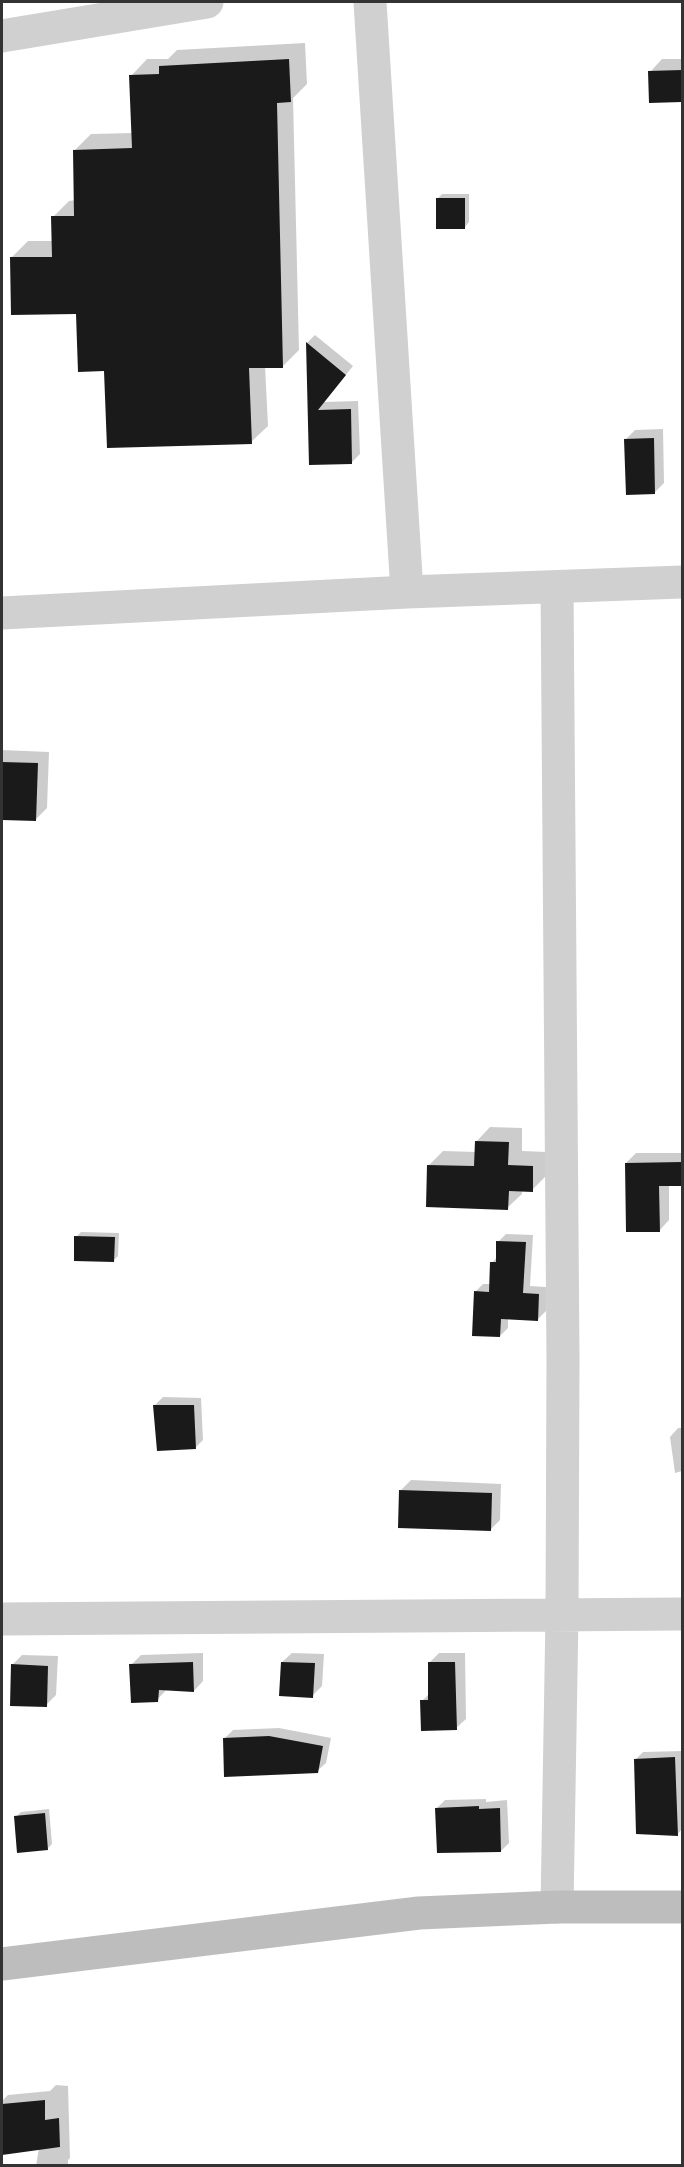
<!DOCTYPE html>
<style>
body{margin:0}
#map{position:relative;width:684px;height:2167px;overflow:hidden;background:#fff;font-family:Helvetica,sans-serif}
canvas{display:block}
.frame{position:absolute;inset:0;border:3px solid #333;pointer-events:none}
</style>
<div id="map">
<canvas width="684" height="2167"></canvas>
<div class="frame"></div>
</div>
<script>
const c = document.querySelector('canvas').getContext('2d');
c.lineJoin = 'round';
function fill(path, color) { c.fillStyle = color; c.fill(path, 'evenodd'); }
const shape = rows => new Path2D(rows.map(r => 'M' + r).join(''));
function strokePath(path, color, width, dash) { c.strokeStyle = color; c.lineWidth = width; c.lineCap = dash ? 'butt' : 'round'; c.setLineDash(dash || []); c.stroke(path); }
fill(shape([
 [305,43,307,84,293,98,299,350,283,366,265,366,268,426,251,442,106,370,78,312,11,258,28,241,53,241,53,217,69,201,76,200,75,150,91,134,133,133,131,76,147,59,168,59,177,50],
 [662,59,682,59,682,100,651,101,650,72],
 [442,194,469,194,469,222,465,227,437,199],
 [315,335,353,366,324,402,358,401,360,454,352,462,311,463,307,343],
 [663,429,664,483,654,493,626,439,635,430],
 [2,750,49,752,47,808,35,820,2,819],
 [490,1127,522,1128,522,1151,547,1152,546,1176,532,1190,522,1190,522,1194,507,1208,429,1165,443,1151,476,1152,476,1142],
 [636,1153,682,1153,682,1185,669,1185,669,1220,660,1230,626,1163],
 [81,1232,119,1233,118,1256,114,1260,76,1237],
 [506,1234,533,1235,530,1286,546,1287,546,1311,538,1319,508,1318,508,1328,500,1336,475,1292,483,1284,491,1284,492,1263,497,1257,498,1242],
 [163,1397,201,1398,203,1440,195,1448,155,1405],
 [678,1428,682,1428,682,1471,675,1473,670,1437],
 [411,1480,501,1484,500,1520,490,1530,401,1490],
 [203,1653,203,1681,194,1691,167,1689,157,1700,131,1665,141,1655],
 [292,1653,324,1654,322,1686,312,1696,282,1662],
 [439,1653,465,1653,466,1719,456,1728,422,1701,430,1693,429,1663],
 [22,1655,58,1656,56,1695,46,1705,12,1665],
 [279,1728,331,1738,326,1763,317,1771,224,1739,233,1730],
 [682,1751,682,1829,677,1835,635,1760,643,1752],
 [486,1799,486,1802,507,1800,509,1843,501,1851,437,1808,445,1800],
 [49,1809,52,1844,47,1849,16,1817,21,1812],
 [56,2085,68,2086,70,2158,68,2160,68,2166,36,2166,39,2148,3,2153,2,2101,8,2095,50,2091]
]), '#0003');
fill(shape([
 [289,59,291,102,277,103,283,368,249,368,252,444,107,448,104,371,78,372,76,314,11,315,10,257,52,257,51,216,74,216,73,150,132,148,129,75,159,74,159,66],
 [682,70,682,102,649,103,648,71],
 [436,198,465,198,465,229,436,229],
 [306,342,346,375,318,410,351,409,352,464,309,465],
 [654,438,655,494,626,495,624,439],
 [2,762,38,763,36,821,2,820],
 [475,1141,509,1142,508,1165,533,1166,533,1192,509,1191,508,1210,426,1207,427,1165,474,1166],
 [682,1162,682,1186,659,1186,660,1232,626,1232,625,1163],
 [74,1236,115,1237,114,1262,74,1261],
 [496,1241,526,1242,523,1293,539,1294,538,1321,501,1319,500,1337,472,1336,474,1291,489,1292,490,1262,496,1262],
 [153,1405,194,1405,196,1449,157,1451],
 [399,1490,492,1493,491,1531,398,1528],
 [193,1662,194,1692,159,1690,158,1702,131,1703,129,1664],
 [281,1662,315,1663,313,1698,279,1696],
 [428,1662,455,1662,457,1730,421,1731,420,1700,428,1700],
 [11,1664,48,1666,47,1707,10,1706],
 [269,1736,323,1746,318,1773,224,1777,223,1738],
 [675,1757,678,1836,636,1834,634,1759],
 [479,1806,479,1809,500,1808,501,1852,437,1853,435,1808],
 [45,1813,48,1850,17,1853,14,1816],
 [45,2100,45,2120,59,2118,60,2147,2,2155,2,2104]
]), '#1a1a1a');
strokePath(shape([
 [370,2,407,592],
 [2,36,207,2],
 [557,588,563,1359,562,1615,557,1907],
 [2,613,407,592,682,582],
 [2,1619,682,1614]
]), '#d0d0d0', 33);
strokePath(shape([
 [2,1964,419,1913,557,1907,682,1907]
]), '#bdbdbd', 33);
</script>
